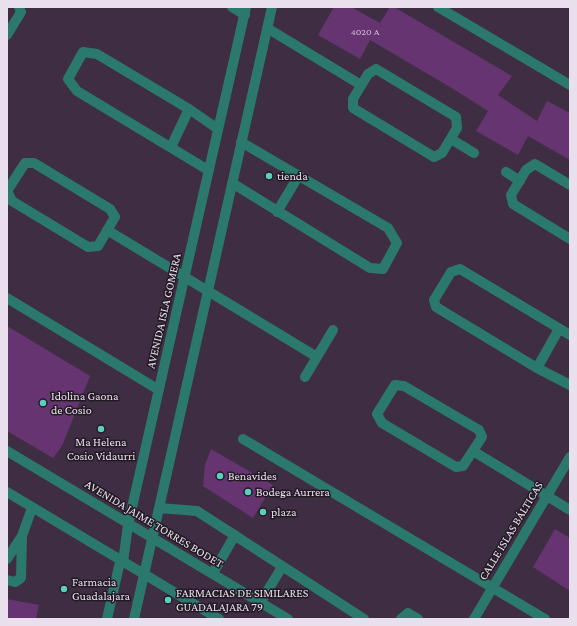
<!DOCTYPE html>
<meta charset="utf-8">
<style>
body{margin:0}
#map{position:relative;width:577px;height:626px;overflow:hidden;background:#3f2d43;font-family:"Crimson Pro",serif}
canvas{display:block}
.frame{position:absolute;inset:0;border:8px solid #eadfed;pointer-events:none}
</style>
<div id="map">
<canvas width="577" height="626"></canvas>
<div class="frame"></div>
</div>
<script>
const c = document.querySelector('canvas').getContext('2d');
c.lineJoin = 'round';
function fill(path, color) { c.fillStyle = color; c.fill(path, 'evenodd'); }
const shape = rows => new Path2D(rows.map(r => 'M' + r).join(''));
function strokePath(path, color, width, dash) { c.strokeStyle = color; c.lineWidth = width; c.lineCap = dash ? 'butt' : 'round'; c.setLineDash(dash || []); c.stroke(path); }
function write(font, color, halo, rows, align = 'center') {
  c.font = font + ' "Crimson Pro",serif'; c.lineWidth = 3; c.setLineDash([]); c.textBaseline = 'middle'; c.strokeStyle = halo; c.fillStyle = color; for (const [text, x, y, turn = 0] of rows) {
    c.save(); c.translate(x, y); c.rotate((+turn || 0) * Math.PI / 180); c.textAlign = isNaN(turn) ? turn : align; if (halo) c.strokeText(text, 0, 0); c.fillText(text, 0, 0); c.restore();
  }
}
fill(shape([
 [334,7,351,7,380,23,390,7,394,7,512,76,498,95,537,121,547,101,570,113,570,160,528,136,518,155,476,131,488,111,450,87,370,40,360,59,318,35],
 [7,326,90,376,62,446,53,458,7,431],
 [211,449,273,485,253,518,203,486,205,465],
 [555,529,570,538,570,591,533,567],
 [7,599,39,605,36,619,7,619]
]), '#673472');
strokePath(shape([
 [232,7,245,15],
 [438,7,570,85],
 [267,28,361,85],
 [7,35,21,12,19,7],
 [376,69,456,117,457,128,442,153,434,157,353,108,353,99,368,74,376,69],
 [451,139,474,153],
 [171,147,189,109],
 [25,163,34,163,110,209,115,217,98,246,88,247,12,201,7,191,25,163],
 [208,170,77,91,68,79,83,52,97,54,189,109,218,129],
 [506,172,520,181],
 [232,183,370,268,383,269,397,243,388,228,241,142],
 [570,185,535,164,526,170,511,195,513,204,570,239],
 [277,212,299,175],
 [107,230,317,357],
 [7,298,159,390],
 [570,335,460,269,451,272,434,300,436,307,537,368,570,385],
 [537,368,559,329],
 [305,377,333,330],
 [395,385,404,386,479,430,482,437,463,466,456,467,382,423,377,414,395,385],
 [243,439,545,619],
 [7,451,288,619],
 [473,451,570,510],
 [7,492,219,619],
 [159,508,197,511,364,619],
 [7,559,22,536],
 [213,573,235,535],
 [7,580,15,582,21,578,22,536,32,508],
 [260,603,282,567],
 [107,619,119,566,123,562,128,525,246,7],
 [134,619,272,7],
 [401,619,408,613,418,619],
 [474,619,570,457]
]), '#2b796d', 10);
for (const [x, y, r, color] of [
 [269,176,4,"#5ccebb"],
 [43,403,4,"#5ccebb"],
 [101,429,4,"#5ccebb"],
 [220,476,4,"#5ccebb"],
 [248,492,4,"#5ccebb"],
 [263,512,4,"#5ccebb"],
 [64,589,4,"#5ccebb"],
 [168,600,4,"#5ccebb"]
]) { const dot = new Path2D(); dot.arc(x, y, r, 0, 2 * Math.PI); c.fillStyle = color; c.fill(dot); strokePath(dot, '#211923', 1.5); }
write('10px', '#c9b4ce', null, [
 ["4020 A",365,32]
]);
write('12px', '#eadfed', '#211923', [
 ["tienda",277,176],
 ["Idolina Gaona",51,396],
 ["de Cosio",51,410],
 ["Ma Helena",101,442,"center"],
 ["Cosio Vidaurri",101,456,"center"],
 ["Benavides",228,476],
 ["Bodega Aurrera",256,492],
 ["plaza",271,512],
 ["Farmacia",72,582],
 ["Guadalajara",72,596],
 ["FARMACIAS DE SIMILARES",176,593],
 ["GUADALAJARA 79",176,607]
], 'left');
write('12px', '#eadfed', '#211923', [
 ["AVENIDA ISLA GOMERA",164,311,-77],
 ["AVENIDA JAIME TORRES BODET",154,524,31],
 ["CALLE ISLAS BÁLTICAS",511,531,-59]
]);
</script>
